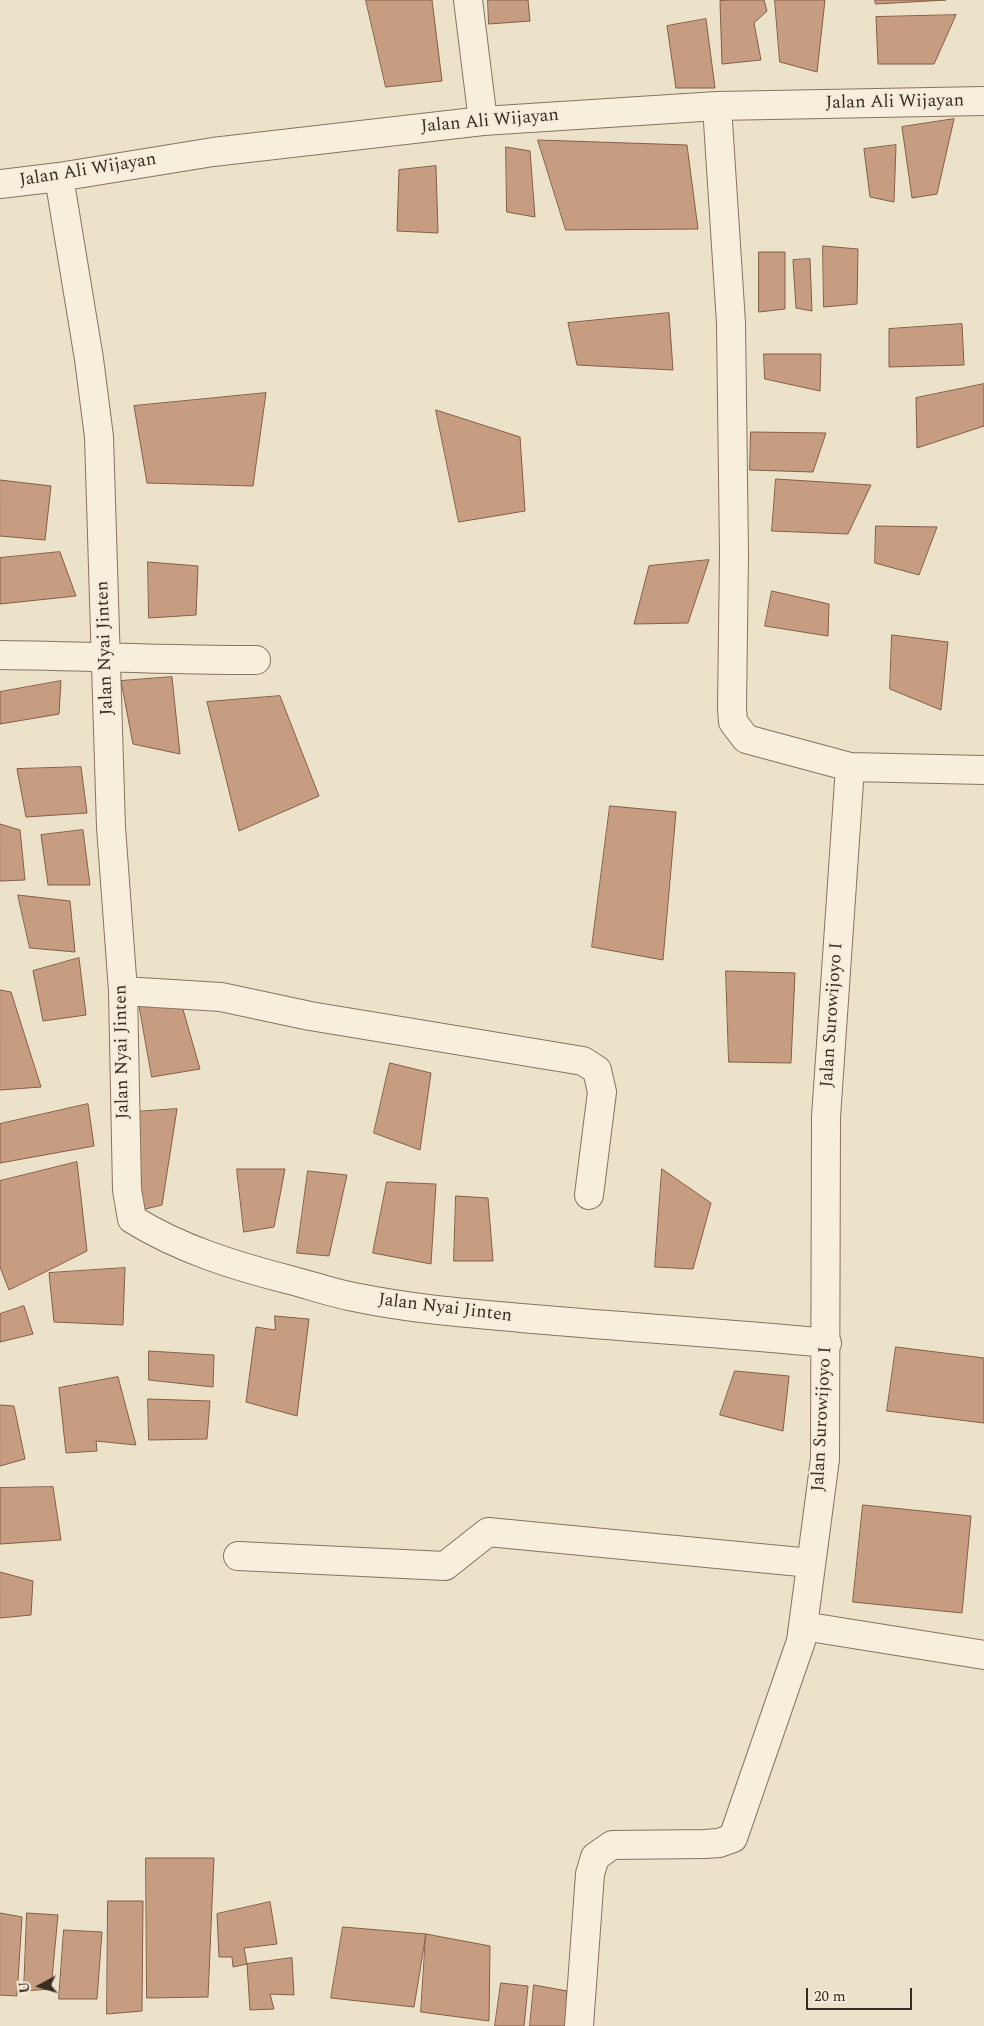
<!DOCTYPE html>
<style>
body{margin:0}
#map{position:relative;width:984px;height:2026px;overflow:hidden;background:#ece1c9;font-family:Spectral,serif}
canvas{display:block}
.north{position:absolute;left:15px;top:1961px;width:50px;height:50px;-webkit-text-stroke:4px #f4ebd9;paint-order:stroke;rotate:264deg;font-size:14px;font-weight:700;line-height:20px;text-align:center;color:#392c21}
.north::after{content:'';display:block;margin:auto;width:18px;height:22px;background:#392c21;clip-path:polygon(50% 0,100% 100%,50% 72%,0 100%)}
.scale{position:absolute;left:806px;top:1988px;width:106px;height:22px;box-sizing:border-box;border:2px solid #392c21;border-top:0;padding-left:6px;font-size:15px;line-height:18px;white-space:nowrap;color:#392c21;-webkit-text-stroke:4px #f4ebd9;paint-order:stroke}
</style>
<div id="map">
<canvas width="984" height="2026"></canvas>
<div class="north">U</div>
<div class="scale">20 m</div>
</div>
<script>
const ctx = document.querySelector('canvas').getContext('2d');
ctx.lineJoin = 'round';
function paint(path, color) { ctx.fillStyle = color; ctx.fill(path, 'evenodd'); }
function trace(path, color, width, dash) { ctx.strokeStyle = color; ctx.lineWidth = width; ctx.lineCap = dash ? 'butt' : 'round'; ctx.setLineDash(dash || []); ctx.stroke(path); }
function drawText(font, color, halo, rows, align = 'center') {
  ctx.font = font + ' Spectral,serif'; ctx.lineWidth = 4; ctx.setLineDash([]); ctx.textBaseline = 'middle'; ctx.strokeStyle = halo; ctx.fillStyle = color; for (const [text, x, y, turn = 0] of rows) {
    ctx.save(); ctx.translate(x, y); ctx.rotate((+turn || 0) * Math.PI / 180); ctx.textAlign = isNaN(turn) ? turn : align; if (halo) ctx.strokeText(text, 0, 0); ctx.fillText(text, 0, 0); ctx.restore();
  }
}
const building = new Path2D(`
 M366,0h66l10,81 -56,6z
 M488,0h40l2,21 -41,3z
 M730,0h34l3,11 -13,12 7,37 -39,4 -2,-63z
 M775,0h50l-8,72 -37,-10z
 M875,0h71l-70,4z
 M956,15l-22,49h-56l-2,-47z
 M706,19l9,69h-39l-9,-62z
 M954,119l-17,75 -25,4 -10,-71z
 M538,140l149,5 11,84 -132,1z
 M896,145l-2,57 -24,-5 -6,-48z
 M506,147l24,4 5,66 -28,-5z
 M436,166l2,67 -41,-2 2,-61z
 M823,246l35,3 -1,55 -33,3z
 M759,252h26v57l-26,3z
 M810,259l2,52 -16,-3 -3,-48z
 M669,313l4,57 -96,-5 -9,-42z
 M962,324l2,41 -75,2v-38z
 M764,354h57l-1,37 -55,-12z
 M984,384v42l-67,22 -1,-50z
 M266,393l-13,93 -106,-3 -13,-77z
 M436,410l84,27 5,74 -66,11z
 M751,432l75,1 -13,39 -63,-2z
 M776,479l95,6 -23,49 -76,-3z
 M0,480l51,6 -6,54 -45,-4z
 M876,526l61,1 -18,48 -44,-12z
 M60,552l16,44 -76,8v-46z
 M709,560l-21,63 -54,1 15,-58z
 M148,562l50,4 -2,49 -47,3z
 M772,591l57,13 -1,32 -63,-10z
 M892,635l56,7 -7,68 -51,-21z
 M172,677l8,77 -47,-10 -12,-63z
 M61,681l-2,33 -59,10v-32z
 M280,696l39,100 -80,35 -32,-129z
 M81,767l6,46 -61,4 -9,-48z
 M610,806l66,6 -13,148 -71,-13z
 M0,824l20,6 5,50 -25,1z
 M83,830l7,55h-42l-7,-50z
 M18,895l52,6 5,51 -45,-4z
 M79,958l7,57 -43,6 -10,-50z
 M726,971l69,2 -4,90 -62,-1z
 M0,990l11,2 30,95 -41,3z
 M139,1004l43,2 18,63 -48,8z
 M390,1063l41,10 -11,77 -46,-17z
 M88,1104l6,42 -94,17v-39z
 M177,1109l-15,96 -25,6 -3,-99z
 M77,1162l10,89 -78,39 -9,-23v-86z
 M237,1169h48l-11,58 -30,5z
 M662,1169l49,34 -18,66 -38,-2z
 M308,1171l39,4 -18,81 -32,-3z
 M387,1182l49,2 -5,80 -58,-11z
 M456,1196l32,2 5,63h-39z
 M125,1268l-2,57 -69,-3 -5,-49z
 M24,1306l9,28 -33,8v-28z
 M275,1316l34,3 -12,97 -51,-14 10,-75 19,3z
 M896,1347l88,11v65l-97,-12z
 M149,1351l65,4 -1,32 -64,-7z
 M735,1371l54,5 -6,55 -63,-16z
 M118,1377l18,68 -40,-4 1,10 -31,2 -7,-65z
 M148,1399l62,2 -3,38 -58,1z
 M0,1405l14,1 11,53 -25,7z
 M53,1487l8,53 -61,4v-56z
 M863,1505l108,11 -9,97 -109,-11z
 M0,1572l33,9 -2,34 -31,3z
 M146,1858h68l-6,139 -61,1z
 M108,1901h35l-1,110 -35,3z
 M270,1902l7,42 -33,4 3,16 -14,3 -1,-10h-13l-2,-43z
 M0,1913l22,4 -5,79 -17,-1z
 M27,1913l31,2 -7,74 -27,2z
 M343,1927l83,7 -12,73 -83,-9z
 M64,1930l38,2 -5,67h-38z
 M426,1934l64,12 -1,75 -68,-9z
 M292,1958l2,37 -24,-1 4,15 -24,1 -3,-46z
 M501,1983l27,3 -4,40h-29z
 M534,1985l33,6 -1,35h-36z`);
paint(building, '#c79d82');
trace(building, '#855d46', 1);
const minor = new Path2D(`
 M468,0l15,121
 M717,106l14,217 3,231 -2,154 1,14 13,17 104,28 134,3
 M59,177l30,182 10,78 12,390 12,164 4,199 5,29c48,30 103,47 158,61 23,6 46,14 69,18 54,11 108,15 162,20 102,9 204,15 306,25
 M0,184l59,-7 154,-25 270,-31 234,-15 267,-5
 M0,655c86,1 171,5 256,5
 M123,991l98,6 89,19 273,45 14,9 5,22 -13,103
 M238,1556l207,10 43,-34 323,31
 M803,1626l181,29
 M579,2026l11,-152 5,-17 17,-12 93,-1 14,-1 14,-5 68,-197 24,-182 1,-342 24,-350`);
trace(minor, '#87735f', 30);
trace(minor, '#f7eedc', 28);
drawText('18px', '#392c21', '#f4ebd9', [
 ["Jalan Ali Wijayan",895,103,-1],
 ["Jalan Ali Wijayan",490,122,-5],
 ["Jalan Ali Wijayan",88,171,-9],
 ["Jalan Nyai Jinten",106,648,-92],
 ["Jalan Surowijoyo I",833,1015,-86],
 ["Jalan Nyai Jinten",123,1052,-91],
 ["Jalan Nyai Jinten",445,1309,7],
 ["Jalan Surowijoyo I",823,1419,-87]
]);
</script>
